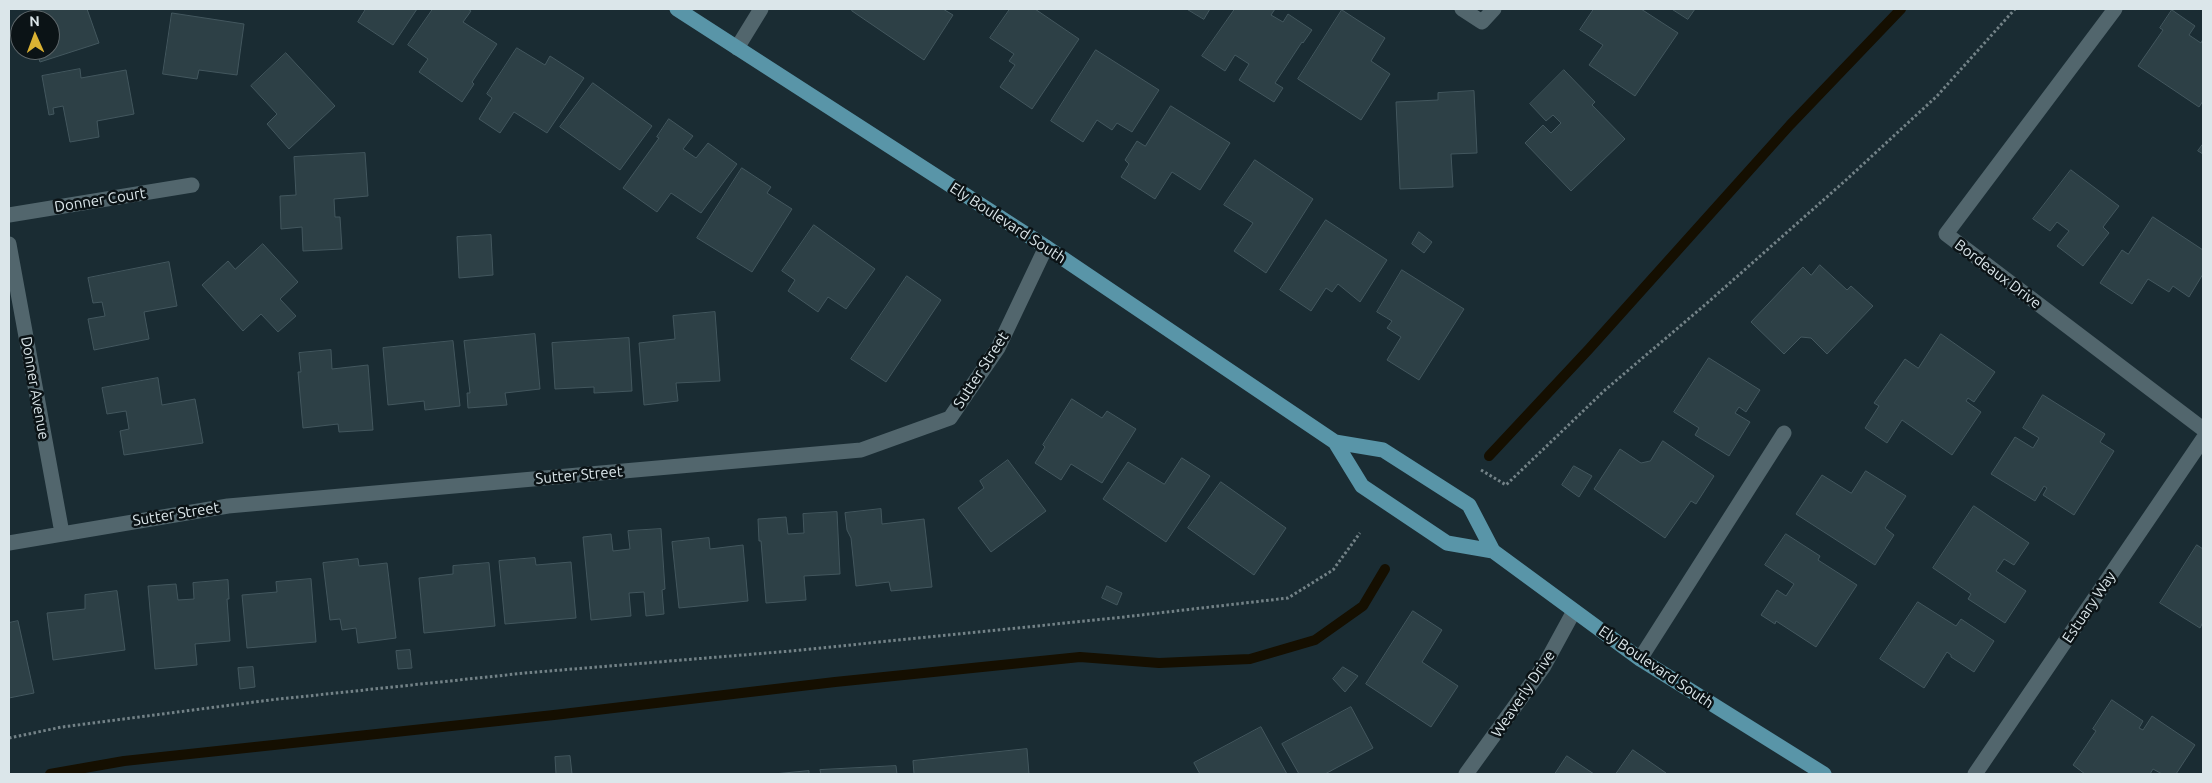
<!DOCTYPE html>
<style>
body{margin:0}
#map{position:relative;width:2212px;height:783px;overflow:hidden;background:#1a2c33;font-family:Ubuntu,sans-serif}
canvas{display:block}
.frame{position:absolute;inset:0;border:10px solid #dbe6ea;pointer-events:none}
.north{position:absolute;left:10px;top:10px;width:50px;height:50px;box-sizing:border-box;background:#0b1316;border:1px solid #5e676b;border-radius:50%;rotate:358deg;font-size:14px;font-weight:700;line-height:20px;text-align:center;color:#dbe6ea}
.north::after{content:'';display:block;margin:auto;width:18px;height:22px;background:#dbb233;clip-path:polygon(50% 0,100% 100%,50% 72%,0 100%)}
</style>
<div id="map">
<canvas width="2212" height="783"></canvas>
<div class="frame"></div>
<div class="north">N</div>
</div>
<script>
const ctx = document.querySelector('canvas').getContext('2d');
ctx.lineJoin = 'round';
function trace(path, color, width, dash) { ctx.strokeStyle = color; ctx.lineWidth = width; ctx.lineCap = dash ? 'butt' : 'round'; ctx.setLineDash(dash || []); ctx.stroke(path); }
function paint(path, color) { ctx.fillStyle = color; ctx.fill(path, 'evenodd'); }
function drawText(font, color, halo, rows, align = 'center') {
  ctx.font = font + ' Ubuntu,sans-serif'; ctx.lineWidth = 5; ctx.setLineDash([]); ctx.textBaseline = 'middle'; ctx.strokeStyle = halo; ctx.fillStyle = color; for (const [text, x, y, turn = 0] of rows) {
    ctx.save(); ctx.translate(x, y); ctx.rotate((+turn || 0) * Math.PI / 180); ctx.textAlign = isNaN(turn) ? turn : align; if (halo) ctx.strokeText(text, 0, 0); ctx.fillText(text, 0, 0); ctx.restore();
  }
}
trace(new Path2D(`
 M1489,456l100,-107 201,-224 111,-116
 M50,774l74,-13 430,-46 281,-33 245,-25 79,6 91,-4 65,-19 48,-34 22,-37`), '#150f01', 10);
const building = new Path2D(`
 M32,9h55l12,34 -59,19 -4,-12h14v-30h-14z
 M366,9h51l-24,36 -35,-23z
 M433,9h35l3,2 -8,11 34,22 -25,38 2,2 -12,18 -43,-30 9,-13 -20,-14z
 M853,9h90l10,6 -29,45 -72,-49z
 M1010,9h25l44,30 -47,70 -32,-22 15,-22 -6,-4 5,-7 -24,-16z
 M1187,9h23l-6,10z
 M1235,9h40l-4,6 12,7 5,-8 24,16 -9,13 -1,-1 -27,41 8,5 -9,14 -35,-22 10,-16 -14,-9 -10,16 -23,-15z
 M1594,9h47l37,24 -43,63 -46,-31 14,-20 -23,-15z
 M1672,9h23l-7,10z
 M1342,10l43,28 -14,23 19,13 -29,46 -63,-41z
 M2172,10l23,16 -6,9 12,8 2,-4v62l-4,6 -61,-41 25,-36 -3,-2z
 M172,13l72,11 -7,51 -38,-5 -2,9 -34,-5z
 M517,48l28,17 5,-9 34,22 -37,55 -33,-21 -14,21 -21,-14 13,-21 -5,-4z
 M1096,50l63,40 -27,42 -15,-9 -5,7 -15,-10 -14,22 -32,-21z
 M286,53l49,53 -46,43 -22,-25 10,-10 -26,-28z
 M80,69l1,9 45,-8 8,44 -37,7 2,16 -29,5 -7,-36 -10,2 1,6 -5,1 -7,-39z
 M1564,70l31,32 -3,3 33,34 -54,52 -46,-48 18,-18 8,8 10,-10 -8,-8 -7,6 -16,-17z
 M593,83l59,43 -32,44 -60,-43z
 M1474,91l3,62 -26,1 2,33 -53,2 -4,-87 42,-2v-7z
 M1171,106l59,37 -30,47 -28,-18 -17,27 -34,-22 8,-13 -4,-4 12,-19 8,5z
 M669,119l24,17 -10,13 13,9 12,-15 29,21 -36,49 -30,-20 -14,19 -34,-24 36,-50 -2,-1z
 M2203,144v10l-5,-3z
 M365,153l3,43 -34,3 1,18h5l2,32 -39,2 -1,-24 -21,2 -1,-33 16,-1 -2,-38z
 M1255,160l58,39 -47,74 -32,-22 19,-28 -29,-18z
 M742,168l29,19 -4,6 25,16 -40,63 -55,-34z
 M2071,170l48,36 -16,21 6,6 -26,33 -26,-20 12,-15 -12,-9 -7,9 -17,-12z
 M2153,217l50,33v24l-14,23 -16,-11 -4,6 -21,-13 -16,25 -32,-21 22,-33 6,4z
 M1326,220l61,40 -27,42 -22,-18 -6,8 -6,-4 -15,23 -31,-21z
 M814,225l61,44 -29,40 -18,-12 -10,15 -30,-21 7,-11 -13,-9z
 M1419,232l13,10 -8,11 -12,-9z
 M491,235l2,40 -34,3 -2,-41z
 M263,244l35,38 -18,17 16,17 -18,16 -17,-18 -18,17 -41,-46 26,-24 7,8z
 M169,262l8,44 -33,6 5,27 -55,11 -6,-31 17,-3 -3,-14 -9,1 -5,-25z
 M1820,265l27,25 4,-4 22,20 -46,48 -16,-16 -10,-1 -17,17 -33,-32 52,-55 8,8z
 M1402,270l62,39 -45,71 -32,-20 14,-23 -14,-9 5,-7 -15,-9z
 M907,276l34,24 -55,82 -35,-23z
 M715,312l5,69 -44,2 2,18 -34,4 -5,-62 36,-4 -2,-23z
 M535,334l5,55 -35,4 2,12 -39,3 -1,-15h3l-6,-52z
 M1941,334l54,38 -21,30 -6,-4 -2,3 15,11 -29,43 -50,-35 -15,23 -22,-15 14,-22 -5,-3 31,-44 13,9z
 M629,338l3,53 -38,2v-6l-39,2 -3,-46z
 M453,341l7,65 -35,4 -1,-9 -36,4 -5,-57z
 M331,350l1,19 36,-4 5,65 -34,2 -1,-8 -35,4 -5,-56h3l-2,-19z
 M1709,358l51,32 -14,22 -7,-5 -4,6 15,9 -21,34 -34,-21 4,-7 -25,-16z
 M158,378l4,27 33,-6 8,44 -79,12 -4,-24 9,-2 -3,-18 -19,3 -5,-26z
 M2043,395l62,39 -5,8 14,9 -40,64 -31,-20 4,-7 -3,-2 -9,15 -44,-27 24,-37 18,11 6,-10 -16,-10z
 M1072,399l30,19 5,-7 29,18 -34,54 -31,-19 -10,16 -26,-17 10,-16 -2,-2z
 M1663,441l51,35 -18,28 -5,-3 -26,37 -71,-49 26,-40 21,14 9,-2z
 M1182,458l28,18 -44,66 -63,-43 25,-37 36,22z
 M1008,460l38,51 -55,41 -33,-44 26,-20 -4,-7z
 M1574,466l18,10 -13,21 -17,-12z
 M1866,471l40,25 -21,32 9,7 -19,30 -79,-51 26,-39 29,18z
 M1221,482l65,46 -32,47 -66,-47z
 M1974,506l55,37 -15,22 -10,-6 -8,12 30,20 -21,32 -37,-24 3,-5 -38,-26z
 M881,509l1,15 42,-5 8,68 -41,4 -2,-9 -33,4 -5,-48 -4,-8 -2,-17z
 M837,512l3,62 -36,2 2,24 -40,3 -5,-62h-2l-1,-22 28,-2 2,17 16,-1 -1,-19z
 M661,529l4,60 -3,1 2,24 -18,2 -2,-24 -15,1 2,23 -40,4 -8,-83 28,-3 2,17 17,-2 -2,-18z
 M1786,534l34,22 -2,4 39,25 -41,62 -40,-26 -1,3 -14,-9 16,-25 9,6 8,-12 -29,-19z
 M709,538l1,11 33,-4 5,56 -69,7 -7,-66z
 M2197,545l6,4v73l-3,6 -40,-25z
 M535,558l1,7 35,-3 5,56 -71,6 -6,-63z
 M358,559l1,7 28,-3 9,75 -38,5 -2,-15 -14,2 -2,-11 -10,1 -7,-57z
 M489,563l6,63 -71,7 -5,-55 34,-4v-8z
 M311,579l5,63 -69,6 -5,-53 35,-3 -1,-10z
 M228,580l1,19h-2l3,42 -35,3 2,21 -42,4 -7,-83 28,-2 2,16 16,-1 -1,-16z
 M1107,586l15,7 -5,12 -15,-7z
 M117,591l8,59 -72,10 -6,-47 38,-4v-14z
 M1918,602l38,24 5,-7 33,22 -20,31 -23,-15v-2l-4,-3 -23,36 -44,-29z
 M1413,611l29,19 -20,32 36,24 -27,41 -65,-43z
 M18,621l16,72 -25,5v-75z
 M410,650l2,18 -14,1 -2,-18z
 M253,667l2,20 -15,2 -2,-21z
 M1343,667l15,9 -13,16 -12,-13z
 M2112,700l31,21 -4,7 4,2 9,-14 43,29 -19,29h-14l-9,-5 -3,5h-65l-12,-9 23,-34 -3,-2z
 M1351,707l22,41 -48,26h-26l-17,-30z
 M1261,727l26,47h-87l-6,-11z
 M1027,749l2,25h-115l-1,-13z
 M1633,750l33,23 -1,1h-49z
 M570,756l2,18h-16l-1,-17z
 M1567,756l27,18h-39z
 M896,766l1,8h-76l-1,-4z
 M809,771v3h-35z`);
paint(building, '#2d4046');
trace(building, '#43575e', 1);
trace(new Path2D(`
 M1481,470l25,15 99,-95 101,-86 140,-124 91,-84 78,-87
 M9,738l53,-11 208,-27 255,-27 266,-22 324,-33 173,-20 45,-28 27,-37`), '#738287', 3, [2.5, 2.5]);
trace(new Path2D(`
 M1462,9l20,13 12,-13
 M2115,9l-169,225 257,195
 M737,48l24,-39
 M9,215l183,-30
 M9,244l53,289
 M9,543l219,-37 633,-56 89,-32 48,-70 48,-101
 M1640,659l144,-226
 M1466,774l78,-108 30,-55
 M1975,774l228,-335`), '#52666d', 15);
trace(new Path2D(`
 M677,9l369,238 289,195 27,44 85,57 46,8 147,108 184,115
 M1335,442l48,8 86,55 24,46`), '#5995a8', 15);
drawText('15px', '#dbe6ea', '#0b1316', [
 ["Donner Court",100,200,-9],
 ["Ely Boulevard South",1008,223,33],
 ["Bordeaux Drive",1998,274,37],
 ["Sutter Street",981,370,-57],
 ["Donner Avenue",35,388,80],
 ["Sutter Street",579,475,-5],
 ["Sutter Street",176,514,-9],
 ["Estuary Way",2089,607,-56],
 ["Ely Boulevard South",1656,667,34],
 ["Weaverly Drive",1523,694,-56]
]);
</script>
